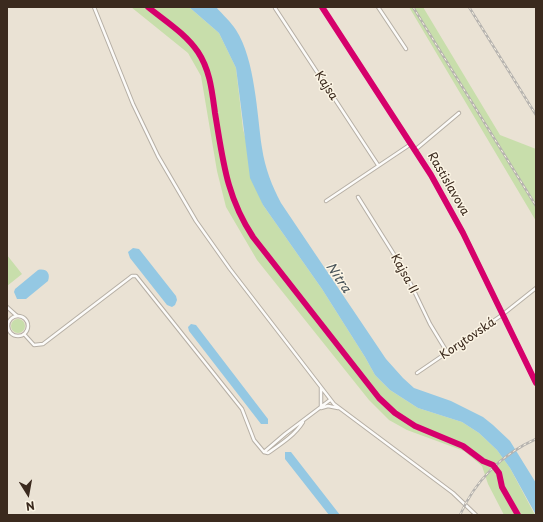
<!DOCTYPE html>
<meta charset="utf-8">
<style>
body{margin:0}
#map{position:relative;width:543px;height:522px;overflow:hidden;background:#eae2d4;font-family:"Playpen Sans",sans-serif}
canvas{display:block}
.frame{position:absolute;inset:0;border:8px solid #3b2a1e;pointer-events:none}
.north{position:absolute;left:8px;top:474px;width:40px;height:40px;-webkit-text-stroke:3px #fcf5e5;paint-order:stroke;rotate:169deg;font-size:11px;font-weight:700;line-height:16px;text-align:center;color:#3b2a1e}
.north::after{content:'';display:block;margin:auto;width:14px;height:18px;background:#3b2a1e;clip-path:polygon(50% 0,100% 100%,50% 72%,0 100%)}
</style>
<div id="map">
<canvas width="543" height="522"></canvas>
<div class="frame"></div>
<div class="north">N</div>
</div>
<script>
const ctx = document.querySelector('canvas').getContext('2d');
ctx.lineJoin = 'round';
function paint(path, color) { ctx.fillStyle = color; ctx.fill(path, 'evenodd'); }
function trace(path, color, width, dash) { ctx.strokeStyle = color; ctx.lineWidth = width; ctx.lineCap = dash ? 'butt' : 'round'; ctx.setLineDash(dash || []); ctx.stroke(path); }
function drawText(font, color, halo, rows, align = 'center') {
  ctx.font = font + ' "Playpen Sans",sans-serif'; ctx.lineWidth = 3; ctx.setLineDash([]); ctx.textBaseline = 'middle'; ctx.strokeStyle = halo; ctx.fillStyle = color; for (const [text, x, y, turn = 0] of rows) {
    ctx.save(); ctx.translate(x, y); ctx.rotate((+turn || 0) * Math.PI / 180); ctx.textAlign = isNaN(turn) ? turn : align; if (halo) ctx.strokeText(text, 0, 0); ctx.fillText(text, 0, 0); ctx.restore();
  }
}
paint(new Path2D(`
 M131,7h58l30,26 17,35 7,61 20,76 59,84 43,68 10,18 15,15 28,18 44,14 17,11 18,17 13,18 25,47h-31l-16,-31 -6,-18 -18,-15 -57,-21 -18,-10 -20,-20 -112,-140 -31,-53 -9,-36 -16,-95 -13,-23z
 M409,7h14l77,128 36,14v72z
 M7,255l15,19 -15,12z
 M11 326a7 7 0 1 1 14 0a7 7 0 1 1-14 0Z`), '#c8deab');
paint(new Path2D(`
 M189,7h27c7,8 15,15 20,23 19,29 21,84 26,118 3,20 10,38 19,55l105,156 17,19 11,10 37,13 32,16 10,8 17,16 26,42v32l-26,-47 -13,-18 -18,-17 -17,-11 -44,-14 -28,-18 -15,-15 -10,-18 -43,-68 -59,-84 -13,-27 -14,-110 -17,-35z
 M133,248l6,1 37,47 1,4 -2,5 -3,2 -5,-2 -37,-47 -2,-6z
 M38,270c8,-2 13,3 10,11l-22,18h-9l-3,-7 1,-3z
 M191,324l5,1 72,94v5h-7l-72,-93 -1,-4z
 M285,452h6l49,63h-11l-44,-56z`), '#94c8e3');
const minor = new Path2D(`
 M94,7l39,97 25,52 38,65 34,48 104,135 119,89 23,22
 M378,7l28,42
 M275,8l103,157
 M415,150l44,-37
 M358,197l47,75 25,52 17,28
 M326,201l85,-57
 M7,307l10,9
 M8 326a10 10 0 1 1 20 0a10 10 0 1 1-20 0Z
 M24,334l10,11 9,-1 89,-68h4l106,133 12,31 10,12
 M417,373l85,-58 34,-27
 M321,388v19
 M321,408l7,-2 10,2
 M264,452l21,-18 45,-34
 M264,452l4,1c13,-9 27,-18 35,-31`);
const tertiary = new Path2D(`
 M322,7l109,168 32,58 73,150`);
trace(minor, '#b6afa5', 4.5);
trace(tertiary, '#b6afa5', 5);
trace(minor, '#fcfbf9', 2.5);
trace(tertiary, '#fcfbf9', 3);
const rail = new Path2D(`
 M413,7l123,199
 M469,7l67,108
 M460,515c15,-34 42,-61 76,-76`);
trace(rail, '#b6b3af', 2.5);
trace(rail, '#fcf5e5', 1, [3]);
trace(new Path2D(`
 M148,7c17,14 37,26 50,45 12,18 14,39 17,61 8,47 11,83 38,124l126,161 16,15 20,13 48,20 20,15 10,4 6,8 3,14 16,28
 M322,7l109,168 32,58 73,150`), '#d6006c', 6);
drawText('12px', '#3b2a1e', '#fcf5e5', [
 ["Kajsa",326,86,57],
 ["Rastislavova",448,184,60],
 ["Kajsa II",404,274,61],
 ["Korytovská",468,339,-34]
]);
drawText('italic 13px', '#4b565b', '#fcf5e5', [
 ["Nitra",338,278,56]
]);
</script>
